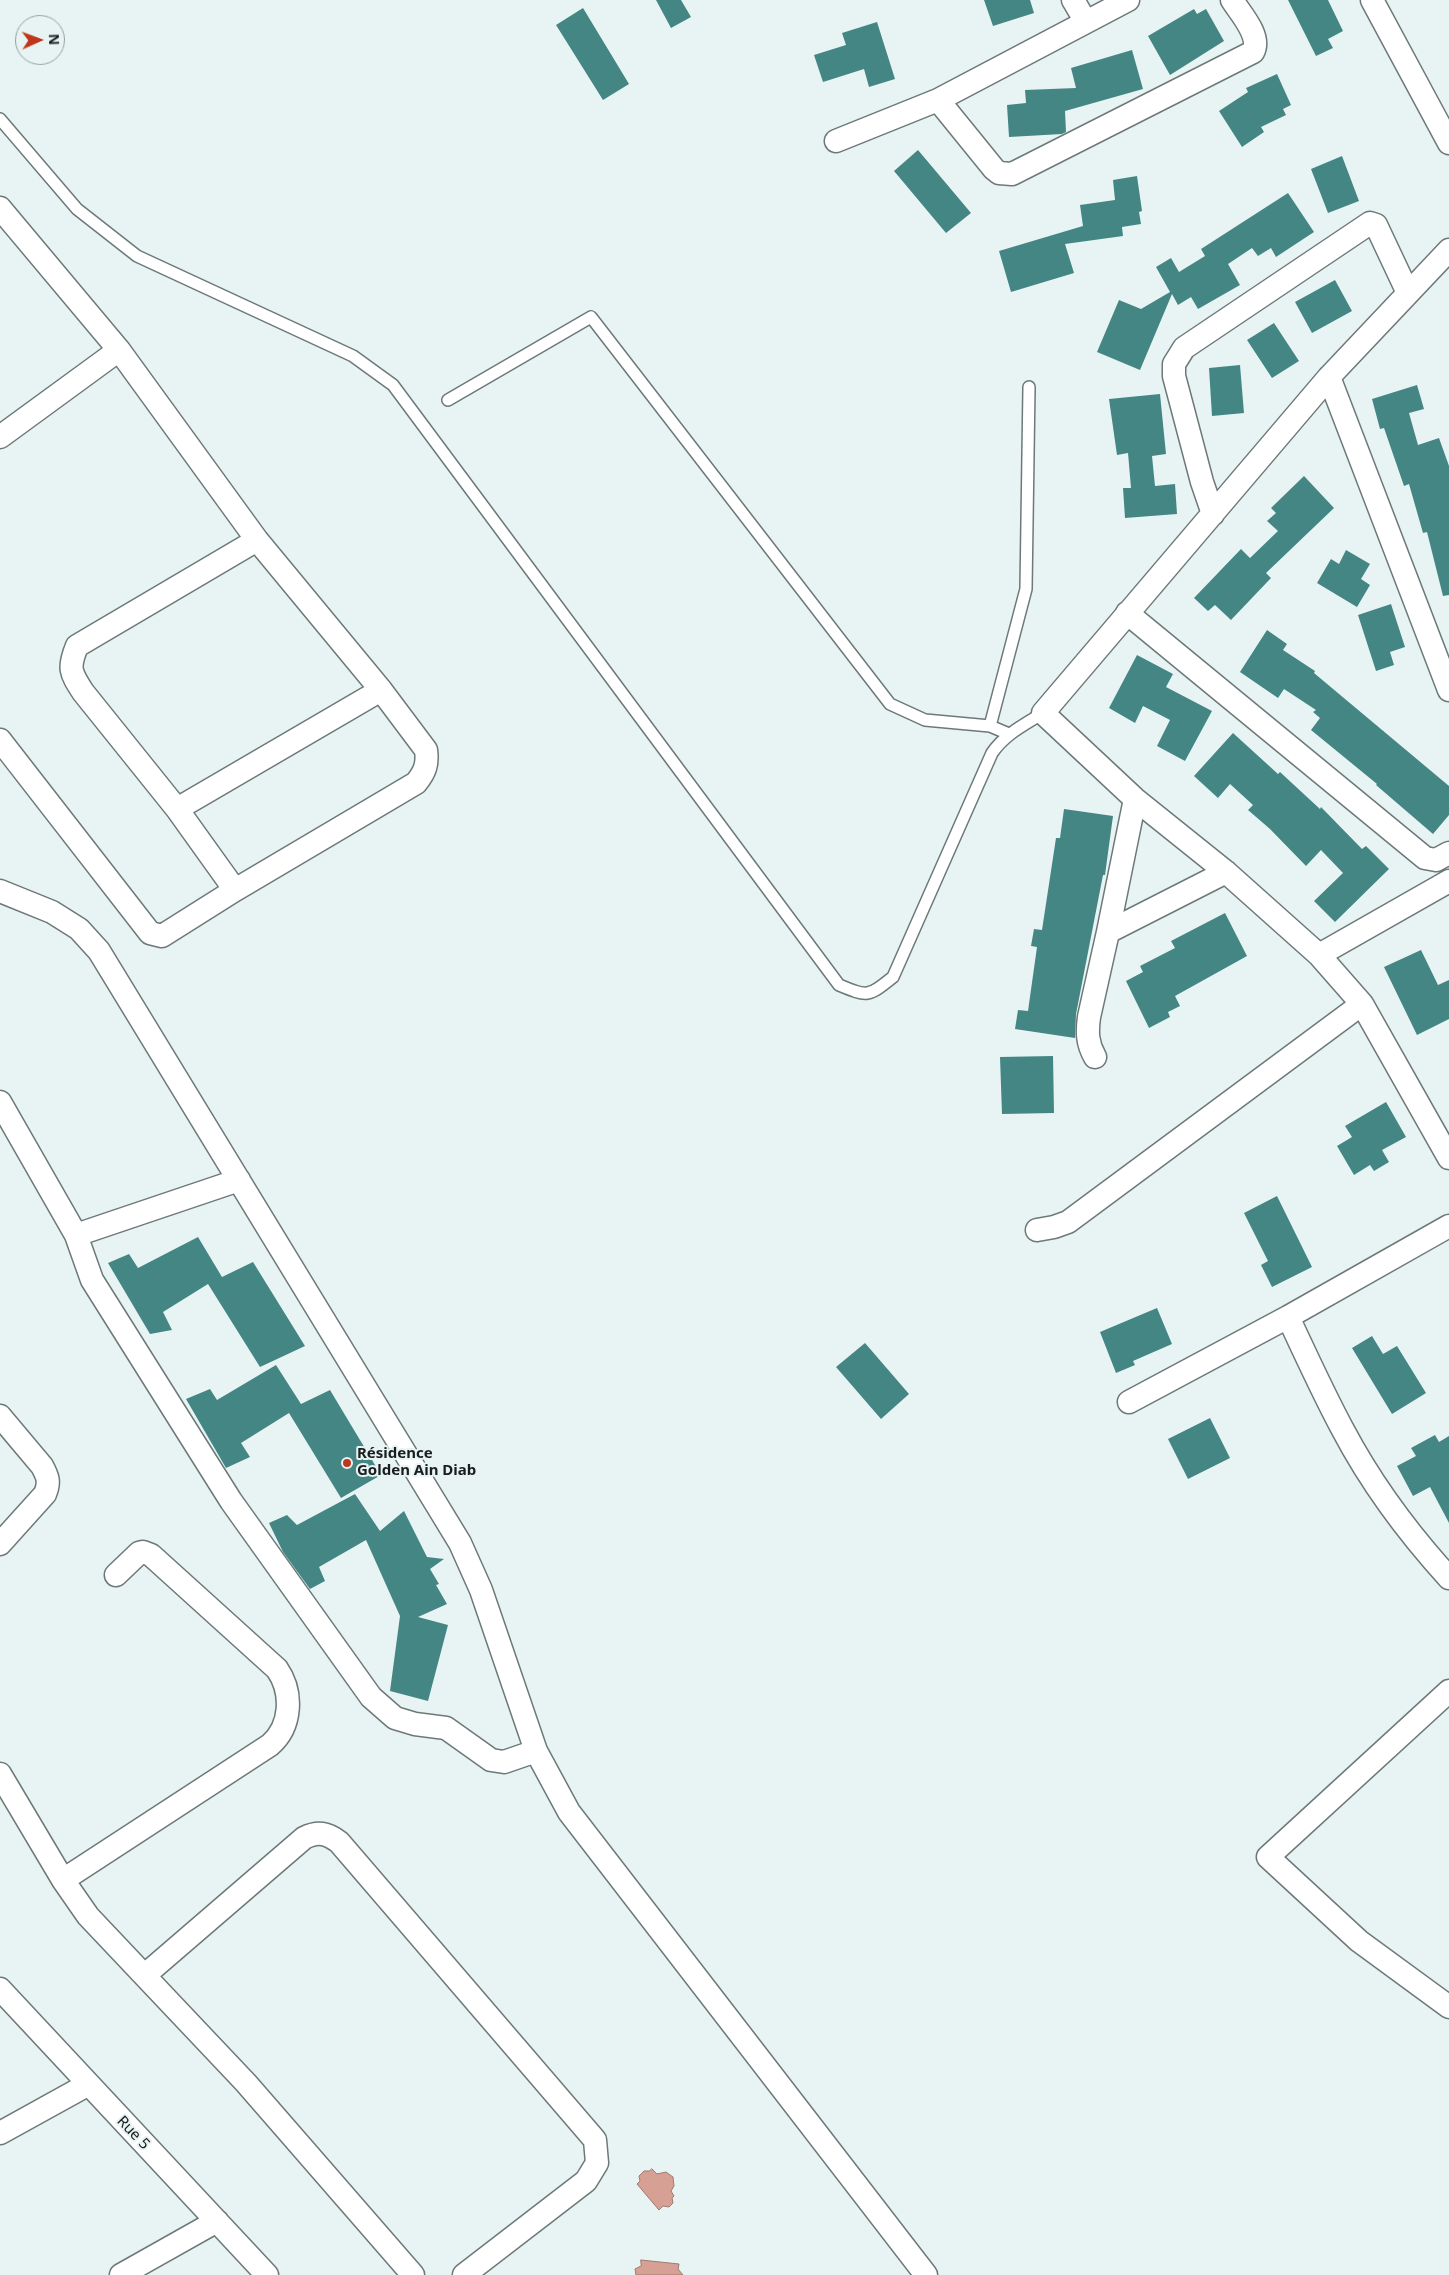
<!DOCTYPE html>
<meta charset="utf-8">
<style>
body{margin:0}
#map{position:relative;width:1449px;height:2275px;overflow:hidden;background:#e7f4f3;font-family:"Noto Sans",sans-serif}
canvas{display:block}
.north{position:absolute;left:15px;top:15px;width:50px;height:50px;box-sizing:border-box;background:#e7f4f3;border:1px solid #959e9d;border-radius:50%;rotate:88deg;font-size:14px;font-weight:700;line-height:20px;text-align:center;color:#191d1d}
.north::after{content:'';display:block;margin:auto;width:18px;height:22px;background:#c1361b;clip-path:polygon(50% 0,100% 100%,50% 72%,0 100%)}
</style>
<div id="map">
<canvas width="1449" height="2275"></canvas>
<div class="north">N</div>
</div>
<script>
const ctx = document.querySelector('canvas').getContext('2d');
ctx.lineJoin = 'round';
function paint(path, color) { ctx.fillStyle = color; ctx.fill(path, 'evenodd'); }
function trace(path, color, width, dash) { ctx.strokeStyle = color; ctx.lineWidth = width; ctx.lineCap = dash ? 'butt' : 'round'; ctx.setLineDash(dash || []); ctx.stroke(path); }
function drawText(font, color, halo, rows, align = 'center') {
  ctx.font = font + ' "Noto Sans",sans-serif'; ctx.lineWidth = 4; ctx.setLineDash([]); ctx.textBaseline = 'middle'; ctx.strokeStyle = halo; ctx.fillStyle = color; for (const [text, x, y, turn = 0] of rows) {
    ctx.save(); ctx.translate(x, y); ctx.rotate((+turn || 0) * Math.PI / 180); ctx.textAlign = isNaN(turn) ? turn : align; if (halo) ctx.strokeText(text, 0, 0); ctx.fillText(text, 0, 0); ctx.restore();
  }
}
const water = new Path2D(`
 M652,2169l5,5 9,-2 7,5 1,9 -3,5 3,5 -2,2 1,5 -4,4 -6,-1 -4,4 -22,-26 3,-3 -1,-5 5,-5h5z
 M641,2260l38,4 -1,5 5,6h-47l-1,-6 6,-3z`);
paint(water, '#d7a094');
trace(water, '#9e7970', 1);
paint(new Path2D(`
 M656,0h25l10,17 -20,11z
 M984,0h46l4,13 -41,13z
 M1288,0h40l15,31 -15,8 5,9 -17,8z
 M583,8l46,76 -26,16 -47,-75z
 M1194,9l3,5 9,-5 18,32 -54,34 -22,-39z
 M877,22l18,57 -26,8 -5,-18 -41,13 -9,-27 32,-10 -4,-12z
 M1132,50l11,39 -78,22 1,21 -4,2 -53,3 -2,-32 19,-2 -1,-13 51,-2 -5,-20z
 M1277,74l14,31 -8,4 3,6 -25,12 3,5 -22,15 -23,-36 29,-19 -2,-4z
 M918,150l53,63 -25,20 -52,-62z
 M1342,156l17,45 -31,12 -17,-44z
 M1137,176l5,35 -3,1 2,12 -19,3 1,9 -58,8 9,29 -63,19 -12,-41 84,-25 -3,-21 35,-5 -2,-20z
 M1288,193l26,39 -38,25 -5,-9 -13,8 -6,-8 -24,16 12,21 -42,24 -7,-12 -13,8 -6,-11 -32,76 -43,-18 22,-52 22,9 29,-17 -14,-25 15,-9 8,14 26,-16 -4,-7z
 M1335,280l17,31 -40,22 -17,-31z
 M1274,323l25,38 -27,17 -25,-38z
 M1240,365l4,48 -32,3 -3,-48z
 M1417,385l7,24 -15,4 9,32 21,-7 10,28v129l-6,1 -16,-64 -4,1 -14,-49 -5,2 -20,-58 -4,1 -8,-30z
 M1160,394l6,60 -14,2 3,30 20,-2 2,30 -52,4 -2,-30h8l-3,-35 -11,2 -8,-56z
 M1304,476l30,32 -68,65 5,5 -40,42 -16,-15 -7,6 -14,-13 47,-49 9,9 28,-27 -11,-10 9,-8 -5,-5z
 M1346,550l24,14 -9,15 9,6 -13,22 -40,-24 14,-24 8,5z
 M1391,604l14,43 -15,5 4,13 -18,6 -18,-56z
 M1267,630l20,14 -4,6 32,21 -1,2 135,113v29l-16,19 -57,-49 1,-1 -66,-54 9,-12 -7,-6 3,-2 -32,-21 -6,9 -38,-26z
 M1137,655l36,19 -7,13 46,24 -27,50 -28,-15 13,-26 -27,-14 -8,17 -26,-15z
 M1233,733l45,41 2,-2 40,37 1,-2 41,42 4,-3 23,23 -54,53 -21,-21 29,-28 -22,-23 -15,16 -36,-37 -22,-19 5,-5 -23,-21 -12,14 -24,-22z
 M1064,809l49,7 -8,59h-2l-27,139 -1,24 -60,-9 3,-19 10,1 9,-64 -6,-1 3,-17 8,1 14,-92h4z
 M1225,913l22,43 -72,40 5,10 -12,6 2,5 -21,11 -23,-47 17,-9 -3,-6 35,-18 -4,-7z
 M1421,950l17,35 11,-5v39l-32,16 -33,-68z
 M1053,1056l1,57 -52,1 -2,-57z
 M1386,1102l20,35 -24,13 7,12 -15,9 -4,-6 -16,10 -17,-29 15,-9 -7,-11z
 M1277,1196l35,71 -40,20 -11,-22 7,-4 -24,-48z
 M198,1237l24,40 31,-15 52,84 -45,21 -52,-83 -45,28 9,18 -22,4 -42,-71 21,-9 9,14z
 M1157,1308l15,36 -39,17 2,4 -19,8 -16,-41z
 M1372,1336l11,18 14,-8 29,47 -34,21 -40,-66z
 M865,1343l44,51 -28,25 -45,-52z
 M276,1365l25,39 29,-14 51,85 -40,23 -52,-85 -48,30 9,14 -24,11 -40,-69 24,-10 7,11z
 M1210,1418l20,40 -42,21 -20,-40z
 M1435,1435l4,7 10,-6v87l-19,-36 -17,9 -16,-30 19,-10 -5,-8z
 M355,1494l25,37 24,-20 23,46 17,2 -14,10 9,15 -3,1 11,19 -29,13 30,8 -20,76 -38,-10 10,-75 -34,-76 -47,27 6,14 -15,8 -27,-37 -14,-29 18,-8 10,10z`), '#448684');
const lane = new Path2D(`
 M0,119l77,90 60,47 216,100 40,29 446,600c29,12 29,12 54,-8l99,-224c13,-19 32,-28 51,-40
 M448,400l143,-83 299,387 35,16 65,6
 M1009,734l-19,-8 36,-137 3,-202`);
const street = new Path2D(`
 M1073,0l13,22
 M1372,0l77,143
 M938,100l56,69 5,4 13,1 241,-122c9,-16 -13,-39 -21,-52
 M836,141l102,-41 190,-100
 M0,208l119,142 138,190 124,150 45,60c2,14 -1,22 -10,33l-181,107 -73,46 -12,-3 -150,-193
 M1449,250l-120,127 -286,336 92,86 91,73 93,83 43,49 87,154
 M1329,377l120,313
 M0,437l119,-87
 M1213,514l-11,-32 -28,-106v-12l10,-16 186,-125 6,2 32,68
 M1127,613l298,245 11,2 13,-7
 M177,809l204,-119
 M235,890l-58,-81 -94,-117c-13,-20 -15,-24 -6,-46l180,-106
 M0,891l52,21 27,17 20,22 361,592 21,47 55,161 33,61 357,463
 M1108,932l118,-60
 M1319,955l130,-74
 M1095,1057c-8,-14 -8,-25 -6,-40l19,-85 27,-133
 M0,1102l76,133 16,45 139,221 140,196 24,21 20,6 31,4 45,32 13,2 32,-11
 M1037,1230l17,-3 14,-5 294,-218
 M76,1235l163,-55
 M1288,1317c18,38 35,76 55,113 28,53 65,103 106,148
 M1129,1402l159,-85 161,-91
 M0,1416l42,50c6,11 8,16 3,28l-45,50
 M1449,1691l-181,166 91,84 90,66
 M0,1774l63,106 25,36 158,167 167,192
 M63,1880l207,-135c22,-19 23,-53 7,-76l-126,-114 -8,-3 -4,1 -23,22
 M145,1975l159,-137c14,-7 23,-5 35,4l256,298 2,23 -11,18 -122,94
 M0,1989l267,286
 M0,2133l87,-48
 M121,2275l96,-54`);
trace(lane, '#6d7978', 14);
trace(street, '#6d7978', 25);
trace(lane, '#fff', 11);
trace(street, '#fff', 22);
for (const [x, y, r, color] of [
 [347,1463,5,"#c1361b"]
]) { const dot = new Path2D(); dot.arc(x, y, r, 0, 2 * Math.PI); ctx.fillStyle = color; ctx.fill(dot); trace(dot, '#e7f4f3', 2); }
drawText('bold 15px', '#191d1d', '#e7f4f3', [
 ["Résidence",357,1454],
 ["Golden Ain Diab",357,1471]
], 'left');
drawText('15px', '#191d1d', '#e7f4f3', [
 ["Rue 5",133,2133,46]
]);
</script>
